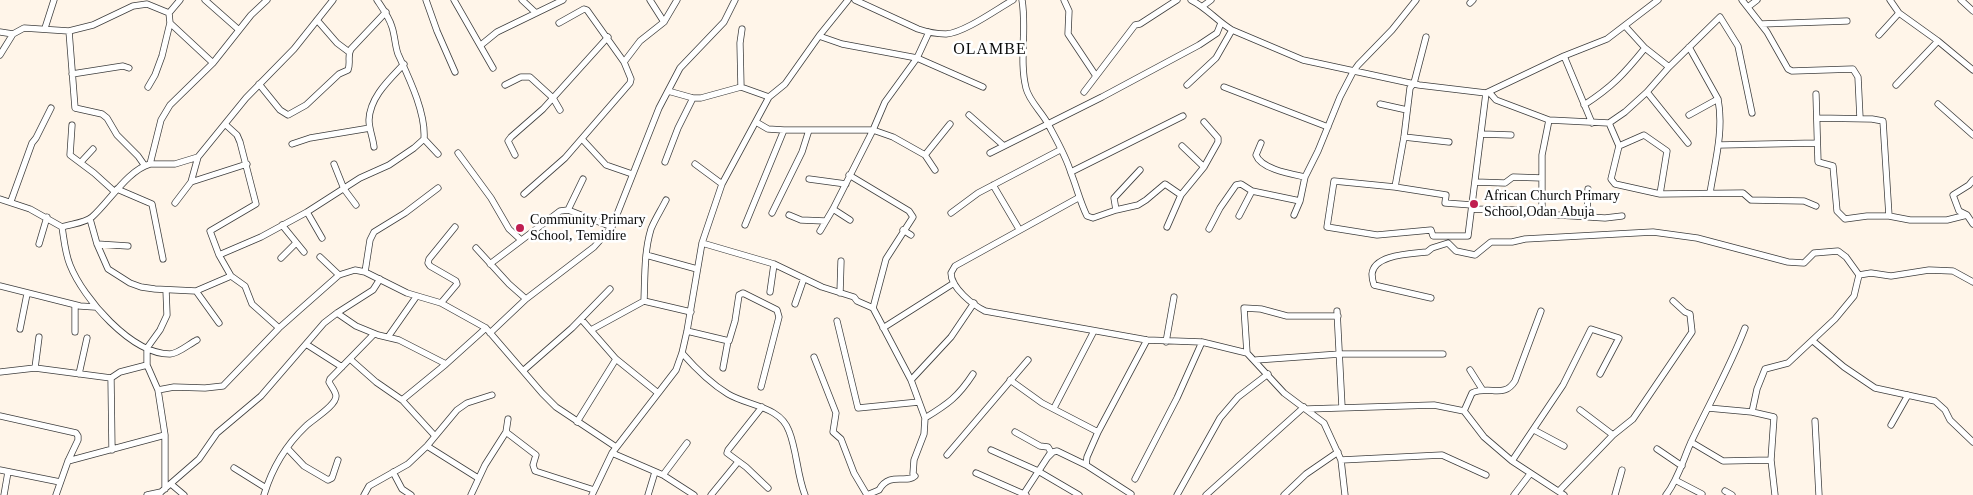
<!DOCTYPE html>
<style>
body{margin:0}
canvas{display:block;background:#fff5e9}
</style>
<canvas width="1973" height="495"></canvas>
<script>
const ctx = document.querySelector('canvas').getContext('2d');
ctx.lineJoin = 'round';
function trace(path, color, width, dash) { ctx.strokeStyle = color; ctx.lineWidth = width; ctx.lineCap = dash ? 'butt' : 'round'; ctx.setLineDash(dash || []); ctx.stroke(path); }
function drawText(font, color, halo, rows, align = 'center') {
  ctx.font = font + ' Georgia,serif'; ctx.lineWidth = 5; ctx.setLineDash([]); ctx.textBaseline = 'middle'; ctx.strokeStyle = halo; ctx.fillStyle = color; for (const [text, x, y, turn = 0] of rows) {
    ctx.save(); ctx.translate(x, y); ctx.rotate((+turn || 0) * Math.PI / 180); ctx.textAlign = isNaN(turn) ? turn : align; if (halo) ctx.strokeText(text, 0, 0); ctx.fillText(text, 0, 0); ctx.restore();
  }
}
const minor = new Path2D(`
 M205,0l34,30
 M377,0c6,9 12,17 15,27 3,9 3,19 6,27 11,24 28,59 26,85l14,15
 M426,0l11,31 18,41
 M454,0l39,68
 M522,0l14,13
 M650,0l14,22
 M855,0l63,29c9,3 18,5 28,5 18,-1 51,-25 67,-34
 M1022,0c5,29 -3,60 4,88 3,13 16,24 22,36 8,15 18,32 23,49 6,15 9,29 16,43l6,2 23,-8 22,-5 8,-5 19,-16 16,11
 M1064,0l5,11 -1,23 28,42
 M1191,0c16,8 26,21 41,30l71,30 116,25 67,8 78,-37 43,-17 51,-39
 M1742,0l25,32 21,37 4,2 61,-2 5,8 2,41
 M1890,0l9,13 39,28 35,29
 M1961,0l12,11
 M1470,3l3,-3
 M1203,6l8,-6
 M1748,7l9,-7
 M169,13l11,-13
 M317,20l20,23 12,9
 M170,23l43,40
 M1761,24l86,-3
 M1625,26l20,22 24,19
 M45,28l9,-28
 M69,31l6,77 27,6 5,4 10,17 21,21 7,10
 M0,32l13,2 11,-6 45,3 24,-6 40,-19 14,-2 22,9 1,10 -8,33 -7,19 -7,12
 M1879,35l20,-22
 M819,36l23,8 75,14 66,29
 M481,45l16,-13 66,-32
 M1689,47l29,52c6,31 -3,63 -8,94
 M0,55l13,-21
 M1564,56l28,67
 M624,62l16,-21 24,-19 13,-22
 M72,74l51,-8 6,2
 M259,84l21,26 8,5 18,-10 33,-31 9,-4c3,-7 -1,-14 3,-21l35,-37
 M505,85l16,-8h9l23,21 7,12
 M1187,85l29,-27 16,-28
 M1896,85l42,-44
 M741,87l-1,-44 2,-14
 M1224,87l104,40
 M668,91l25,7h8l40,-11 28,10
 M1084,92l51,-67 5,-1 37,-24
 M1489,92l7,8 53,20 60,3 16,-11 22,-20 22,-25 51,-50 18,29 14,67
 M1647,92l41,51
 M1816,94l2,68 15,4 4,45 8,8 22,-3h22l21,4h37l20,-5
 M1380,104l27,6
 M1938,104l35,31
 M1584,105c28,-18 40,-31 61,-57
 M969,115l35,31
 M1689,115l29,-16
 M1817,118l55,1 11,2 6,95
 M1549,120l-7,35v59l63,4 17,-2
 M756,122l12,7 16,1h89l20,7 32,18 10,15
 M1609,123l10,23 -8,33 4,5 45,10 83,-1 8,7 53,1 12,5
 M72,125l-2,30 24,18 21,19
 M226,125l11,10 3,7 16,62 -46,27 9,24 12,21 14,10 7,18 27,24
 M1482,134l29,1
 M1404,137l45,5
 M582,139l24,26 26,9
 M1261,143l-5,12c5,14 35,19 49,22
 M292,144l18,-6 60,-10
 M1719,145l98,-2
 M1182,146l22,21
 M1619,146l25,-11 23,16 -7,43
 M374,147c-1,-9 -5,-18 -5,-27 1,-23 20,-40 35,-56
 M458,153l33,45 18,31 12,11
 M990,153l112,-56 97,-52 18,-12 4,-10
 M515,155l-7,-14 3,-4 32,-28 65,-72
 M925,155l25,-31
 M81,162l12,-13
 M665,162l13,-34 15,-30
 M150,164h25l23,-7 48,-59 48,-49 39,-49
 M334,164l10,25 12,16
 M695,164l27,20
 M1071,172l112,-56
 M849,175l60,36 4,6 -27,42 -13,49 38,72 14,38 -1,16 -10,26 -1,14 2,2c-8,8 -26,-5 -36,14l-12,5
 M809,179l37,5
 M1973,180l-4,5 -16,10 6,16 8,4 6,9
 M191,182l56,-18
 M1475,182l30,1 8,-6 29,1
 M993,185l26,44
 M1395,187l9,-50 6,-49 4,-5 12,-46
 M117,189l35,15 11,55
 M524,194l41,-36 65,-75 1,-4 -7,-17 -37,-52 -3,-1 -25,14
 M1078,198l-123,68 -4,7c0,15 22,32 34,38l162,29 55,2 45,11 37,40 40,30 17,37 4,35
 M0,199l30,10 32,18c9,-3 23,-4 30,-10 17,-15 36,-47 58,-53l11,-44 9,-15 43,-42 38,-48 16,-15
 M11,201l21,-58 4,-5 15,-30
 M175,203l16,-21 7,-25
 M1472,205l-27,-2 1,-8 -51,-8 -61,-6 -7,46 50,8 54,-5 2,6h35l18,-143
 M833,209l17,11
 M1472,209l45,1
 M568,210l44,17
 M1116,210l-2,-12 26,-28
 M307,212l15,26
 M772,213l30,-61 7,-22
 M951,213l27,-20 82,-43
 M789,215l12,5 24,1
 M1294,215l6,-14 5,-24 13,-26 22,-54 13,-25 5,-7 34,-35 24,-30
 M1239,216l13,-25
 M1587,217l1,-28
 M90,219l7,25 11,25 22,14 11,4 14,2 41,2 35,-15
 M282,225l22,27
 M745,225l39,-95
 M62,227c2,12 3,26 8,38 13,33 61,89 100,89 8,0 19,-10 27,-14
 M1167,227l14,-32 23,-28 14,-25v-4l-14,-16
 M1209,229l11,-21 16,-23 5,-1 11,7 48,10
 M903,230l8,5
 M820,231l13,-22 40,-79 12,-28 32,-44 12,-26
 M702,243l72,21 48,23 32,10 3,4 16,7
 M39,244l8,-27
 M97,244l31,2
 M476,248l33,36 17,15
 M219,255l42,-18 46,-25 53,-34 29,-13 25,-17 10,-9
 M646,255l51,14
 M320,257l19,18
 M281,258l15,-15
 M490,264l70,-53 8,-1 15,-31
 M365,272l5,-32 4,-8 31,-19 33,-25
 M1859,275l12,-2 20,3 38,-6 24,1 20,11
 M0,286l80,20 15,1
 M196,291l23,32
 M770,292l4,-28
 M840,293l1,-32
 M1431,298l-57,-13c-1,-3 -2,-8 -2,-11 2,-20 40,-20 55,-22l5,-4 16,-5 8,8 19,4 16,-13h21l13,-3 128,-7 44,6 91,24 16,1 10,-10 24,-2 8,6 13,18
 M644,301c1,-24 0,-49 7,-72 4,-10 10,-19 15,-29
 M441,303l16,-19 -1,-3 -26,-15 -2,-3 1,-4 26,-32
 M795,304l9,-26
 M1337,311l5,96
 M337,313l19,13 22,9 21,5 47,24
 M581,319l35,40 42,34
 M837,321l21,87 61,-6
 M883,328l71,-45
 M20,329l7,-35
 M591,330l53,-29 47,11
 M687,331l42,10 6,-20 4,-26 4,-2 34,17 2,7 -18,70
 M75,332v-27
 M490,333l36,-34 68,-52 18,-20 47,-119 21,-40 44,-46 11,-22
 M388,337l28,-40
 M1813,341l31,26 31,21 60,13 10,9 5,10 23,22
 M1166,342l8,-45
 M306,344l36,23
 M682,353c14,16 28,30 46,41 20,12 52,12 61,37 8,20 8,44 16,64
 M1247,353l-3,-45 17,1 26,7h51
 M814,357l22,56 -3,19 8,7 13,34 13,22
 M350,359l26,23 26,18 33,36
 M1256,360l84,-6h103
 M35,368l4,-31
 M723,368l5,-27
 M524,370l48,-42 38,-39
 M1470,370l12,19
 M0,372l35,-4 76,10 9,-6 27,-7
 M79,374l8,-36
 M111,378l1,72
 M911,380l40,-43 23,-34
 M1010,380l32,23 56,29
 M158,390l16,-3 31,1 18,-2 56,-58 60,-53 16,-5 10,2 42,21 34,10 45,25 56,65 14,14 60,40
 M402,400l44,-36 40,-36
 M762,407l-34,43 -1,3 19,14 22,21
 M1054,408l40,-77
 M1708,408l44,4 22,5 -3,43 4,35
 M1307,409l127,-4 30,6 20,26 28,24 52,34
 M1580,410l33,25
 M1464,411l8,-18c18,-8 32,6 43,-12l26,-70
 M1752,412l5,-23 8,-20 23,-6 47,-44 19,-23 5,-21
 M0,416l76,17 2,3v4l-10,21 -12,34
 M925,418c23,-14 33,-21 48,-44
 M1815,421l4,74
 M577,422l39,-63
 M1891,425l17,-30
 M1534,430l30,16
 M506,432l30,23 -3,10 2,6 59,19
 M1015,432l25,14 8,1 3,5 -28,43
 M1691,442l32,19 48,-1
 M427,446l51,32
 M287,448l17,18 24,14 4,-2 6,-18
 M1657,449l25,17
 M991,450l47,21 41,24
 M612,453l51,22 31,20
 M947,455l81,-95
 M1047,458l6,-6 4,-1 29,14 45,29
 M1341,460l101,-5 44,20
 M68,461l97,-26
 M1512,461l51,-76 28,-56 28,9 -19,36
 M1086,465l1,-8 11,-25 49,-92
 M234,468l32,20
 M0,470l60,12
 M393,472l9,17 9,6
 M976,473l50,22
 M663,475l24,-32
 M1135,479l42,-81 25,-56
 M1677,481l25,13
 M171,484l13,11
 M165,489v-54l-7,-45 -11,-25v-17l13,-18 7,-15 -1,-25
 M1559,491l54,-56 20,-16 59,-87 -2,-18 -5,-2 -12,-11
 M1725,491l7,4
 M4,495l4,-23
 M147,495l14,-3
 M159,495l2,-3 38,-33 18,-26 44,-37 63,-73 13,-10 36,-23 7,-11
 M264,495c8,-27 22,-50 42,-69 7,-7 30,-20 30,-30 0,-4 -5,-10 -7,-14l1,-3 44,-45
 M364,495l5,-9 39,-22 19,-18 30,-36 10,-7 25,-8
 M471,495l14,-30 21,-33 2,-13
 M592,495l20,-42 64,-83 6,-17 5,-22 15,-88 20,-59 47,-87 16,-13 34,-48 29,-36
 M648,495l7,-23
 M711,495l27,-33
 M1177,495l43,-77 18,-21 30,-23
 M1206,495l98,-88
 M1284,495l22,-21 32,-22
 M1514,495l16,-21
 M1615,495l7,-25
 M1666,495c13,-17 17,-36 26,-55 18,-38 38,-73 53,-112`);
trace(minor, '#3e3e3e', 7);
trace(minor, '#fff', 5.5);
for (const [x, y, r, color] of [
 [1474,204,5,"#c01e50"],
 [520,228,5,"#c01e50"]
]) { const dot = new Path2D(); dot.arc(x, y, r, 0, 2 * Math.PI); ctx.fillStyle = color; ctx.fill(dot); trace(dot, '#fff', 2); }
drawText('14px', '#0b0b0b', '#fff', [
 ["African Church Primary",1484,196],
 ["School,Odan Abuja",1484,212],
 ["Community Primary",530,220],
 ["School, Temidire",530,236]
], 'left');
ctx.letterSpacing = '1px';
drawText('16px', '#0b0b0b', '#fff', [
 ["OLAMBE",990,50]
]);
ctx.letterSpacing = '0px';
</script>
